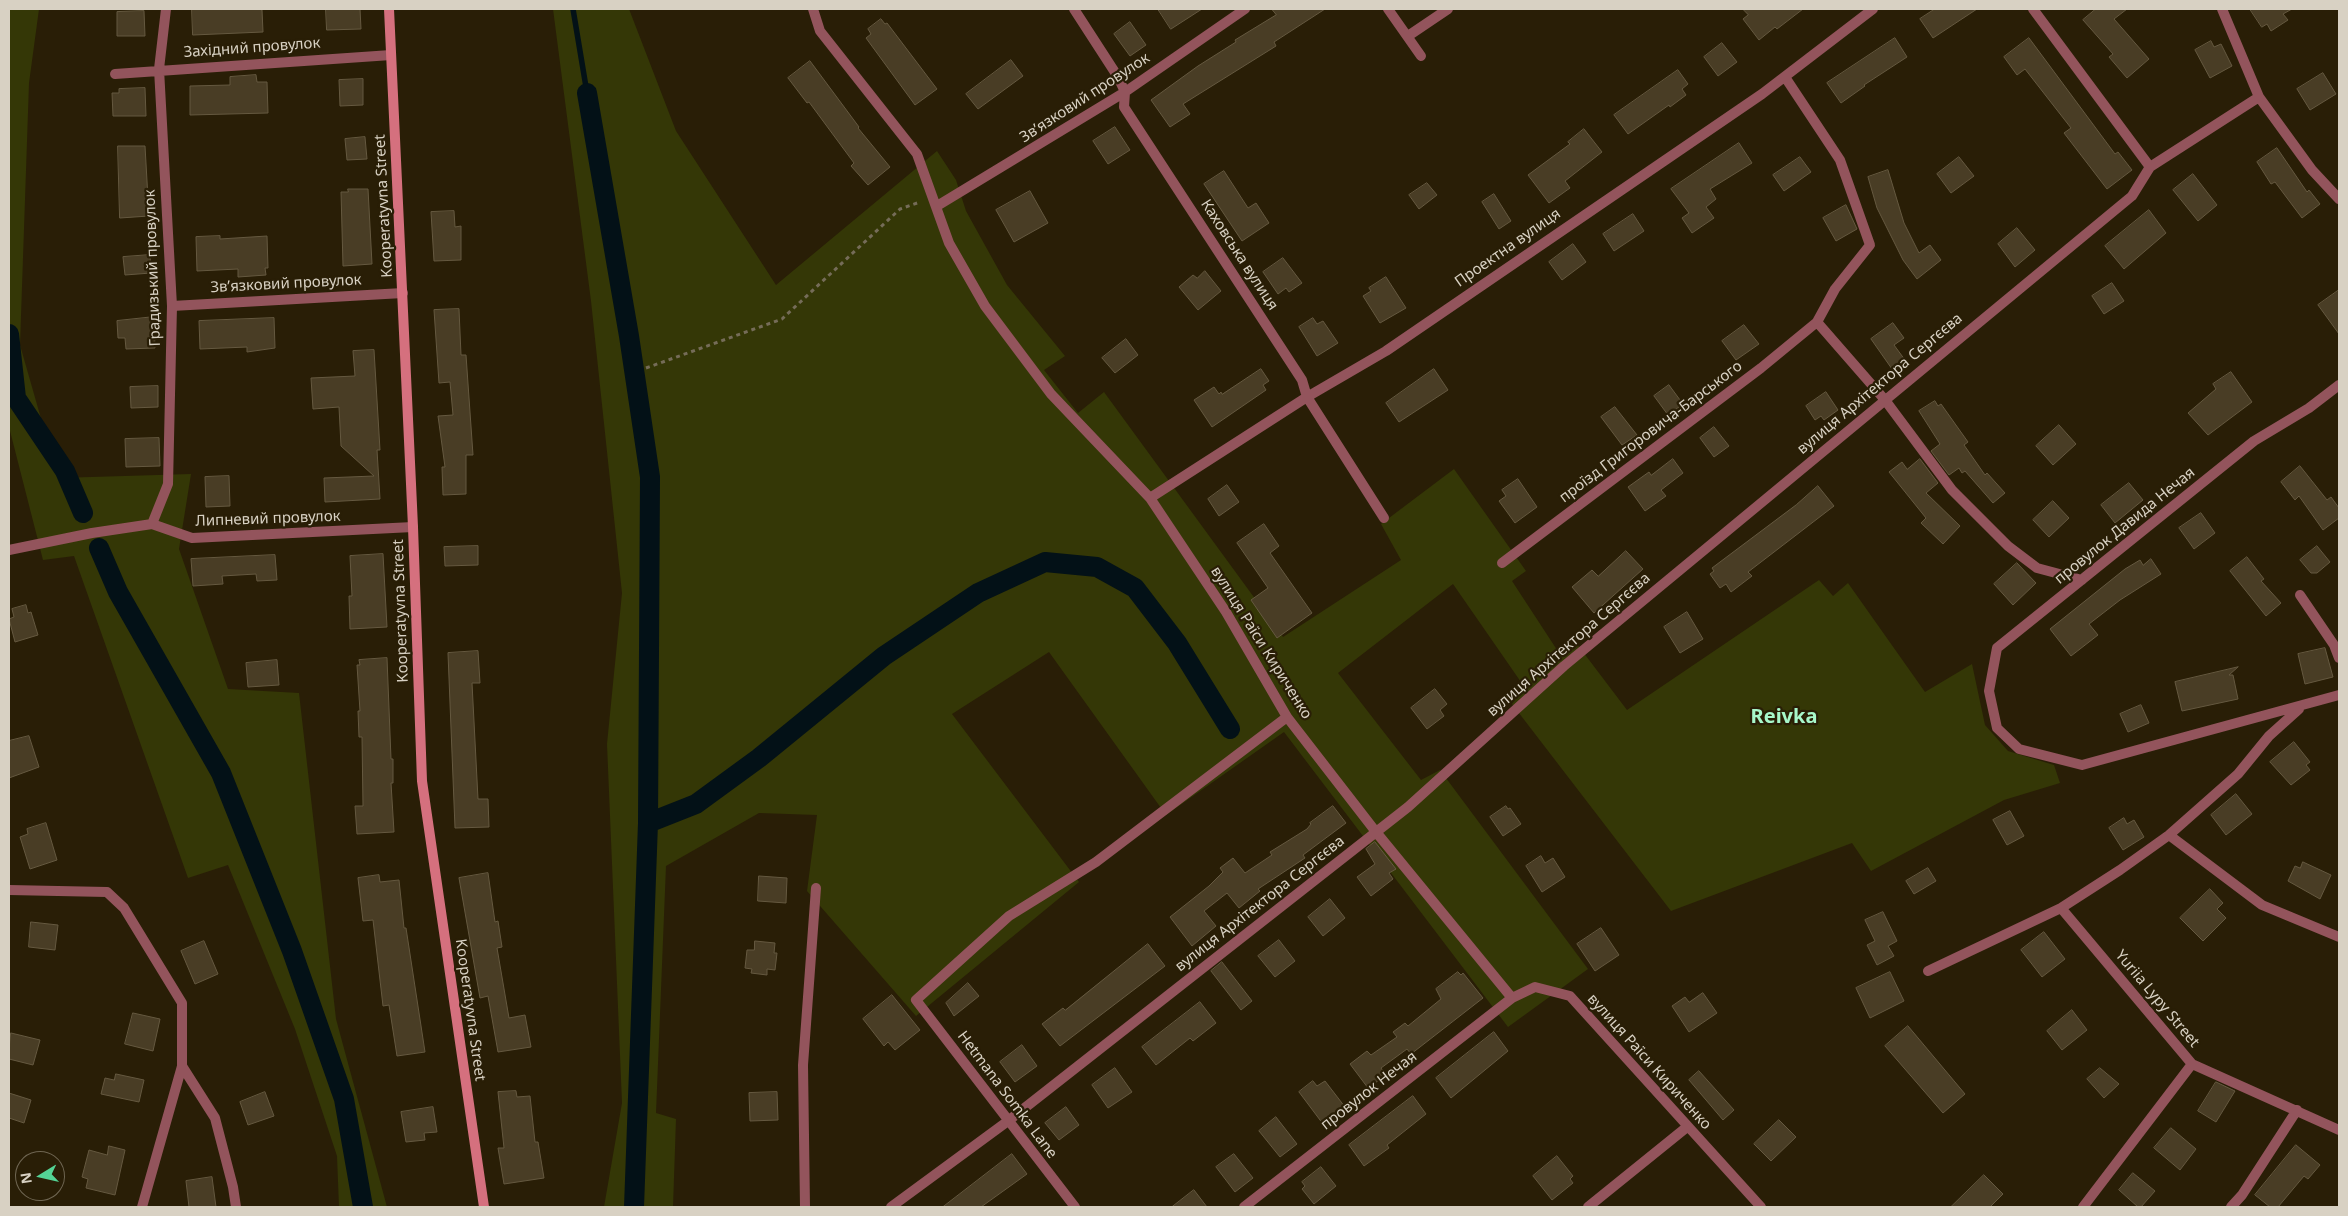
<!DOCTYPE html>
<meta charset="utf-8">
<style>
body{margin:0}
#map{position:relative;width:2348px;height:1216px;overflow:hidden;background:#291e06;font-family:"Noto Sans",sans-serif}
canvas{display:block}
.frame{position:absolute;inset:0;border:10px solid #d8d1c3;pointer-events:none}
.north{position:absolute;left:15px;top:1151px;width:50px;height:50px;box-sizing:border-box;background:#291e06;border:1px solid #6f6652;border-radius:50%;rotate:261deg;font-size:14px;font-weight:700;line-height:20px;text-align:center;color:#d8d1c3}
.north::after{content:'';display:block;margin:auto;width:18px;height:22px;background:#54d395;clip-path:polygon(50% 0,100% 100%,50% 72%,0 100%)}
</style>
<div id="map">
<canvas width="2348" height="1216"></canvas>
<div class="frame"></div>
<div class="north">N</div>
</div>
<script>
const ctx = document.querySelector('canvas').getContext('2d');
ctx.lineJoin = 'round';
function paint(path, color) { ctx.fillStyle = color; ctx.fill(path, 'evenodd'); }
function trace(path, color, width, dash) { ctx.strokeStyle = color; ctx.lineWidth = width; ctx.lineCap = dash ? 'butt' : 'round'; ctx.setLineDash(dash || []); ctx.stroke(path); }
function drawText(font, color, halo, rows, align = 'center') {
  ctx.font = font + ' "Noto Sans",sans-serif'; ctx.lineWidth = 4.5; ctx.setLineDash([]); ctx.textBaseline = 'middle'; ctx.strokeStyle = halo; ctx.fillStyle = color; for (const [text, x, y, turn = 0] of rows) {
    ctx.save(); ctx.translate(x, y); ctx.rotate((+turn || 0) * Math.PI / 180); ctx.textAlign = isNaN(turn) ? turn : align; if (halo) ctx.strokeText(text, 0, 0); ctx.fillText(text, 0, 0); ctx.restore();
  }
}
paint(new Path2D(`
 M9,9h30l-10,74 -9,262 38,133 133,-4 -12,75 49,140 71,4 37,326 51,188h-48l-2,-51 -42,-127 -67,-164 -40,13 -114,-322 -31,4 -34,-133z
 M553,9h76l47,122 100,154 161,-134 19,29 10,31 41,74 58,71 -21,14 34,43 26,-21 179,245 118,-77 -20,-36 73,-55 72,102 -14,10 49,75 16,-12 50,66 192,-130 14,16 15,-13 77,109 47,-28 13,61 23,26 46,14 6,18 -56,17 -133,71 -19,-28 -181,68 -159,-207 11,-19 -70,-101 -115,89 83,107 19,-10 148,199 -80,58 -224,-295 -118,83 -117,-163 -97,62 127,168 -163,134 -109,-125 10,-76 -58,-2 -93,53 -10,247 20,6 -3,88h-69l18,-104 -15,-359 15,-151 -31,-292z`), '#343706');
trace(new Path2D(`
 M573,9l14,84`), '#031117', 5.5);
trace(new Path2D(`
 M587,93l42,243 21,141 -2,346 -14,384
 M9,334l7,64 49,73 18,42
 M99,548l19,44 103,181 71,178 52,148 19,108
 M648,823l48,-19 63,-46 125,-102 94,-63 67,-31 52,5 38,21 42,55 53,86`), '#031117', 20);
const building = new Path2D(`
 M192,9h67l3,1 1,22 -70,3z
 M326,9h34l1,20 -34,1z
 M1158,9h44l-31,20z
 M1272,9h53l-51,33 2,4 -93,58 7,10 -20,13 -19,-27 47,-34 38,-24 -1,-2 41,-25z
 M1743,9h60l-26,20 -2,-2 -16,13 -16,-21 5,-4z
 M1935,9h42l-44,29 -13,-19z
 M2096,9h31l-13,10 35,40 -22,19 -18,-21 4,-3 -30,-34z
 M2250,9h42l-9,5 5,6 -17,11 -4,-7 -5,3z
 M144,11l1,25h-28v-24z
 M881,19l4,5 2,-1 50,66 -22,16 -49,-67 5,-4 -3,-5z
 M1130,22l16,23 -16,11 -16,-22z
 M1895,38l12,19 -43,28 1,1 -24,17 -14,-20z
 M2029,38l86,116 3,-2 14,18 -25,19 -43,-56 7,-5 -46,-59 -8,6 -13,-18z
 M2211,41l3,6 7,-3 11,22 -22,12 -15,-28z
 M1722,43l15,19 -19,14 -14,-19z
 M1011,60l12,16 -45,33 -12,-15z
 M810,61l49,66 -1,1 32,39 -22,18 -17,-19 3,-3 -45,-61 -2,1 -19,-25z
 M1678,70l10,14 -6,5 4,6 -16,12 -1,-2 -41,29 -14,-19z
 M2323,73l13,21 -26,16 -13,-21z
 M256,75l1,7h10l1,31 -78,2v-29l40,-1v-8z
 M363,79v26l-23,1 -1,-26z
 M145,88l1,28h-33l-1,-23h7v-4z
 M1115,127l15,23 -22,14 -15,-23z
 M1584,129l18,23 -37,29 5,7 -21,15 -21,-28 42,-31 -2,-2z
 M365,137l2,22 -20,1 -2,-21z
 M1739,143l13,20 -42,26 6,10 -10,8 8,11 -22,15 -10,-15 7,-5 -18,-24z
 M118,146h27l4,70 -29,2z
 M2277,148l30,44 2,-2 11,14 -18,14 -27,-36 -4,2 -14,-22z
 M1800,157l11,15 -27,19 -11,-16z
 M1959,157l15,19 -23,17 -14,-19z
 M1888,170l16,53 15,30 11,-8 11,15 -24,19 -14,-19 -26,-52 -9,-31z
 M1224,171l24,37 8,-5 13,20 -27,18 -38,-57z
 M2193,174l24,31 -19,16 -25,-31z
 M1427,183l10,12 -18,14 -10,-14z
 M348,189h20l4,75 -29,2 -2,-74h7z
 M1030,191l18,32 -34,19 -18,-32z
 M1494,194l17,27 -12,8 -17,-27z
 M1846,205l11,24 -21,12 -13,-23z
 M2149,210l17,23 -42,36 -19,-23z
 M454,211l1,16 6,-1v34l-27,1 -3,-49z
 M1633,214l11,17 -30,20 -11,-17z
 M2017,228l18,22 -20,17 -17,-23z
 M220,236v3l47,-3 1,32h-3l1,7 -28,2v-8l-41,2 -1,-34z
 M1573,244l13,18 -24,18 -13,-18z
 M150,255l1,18 -26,2 -2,-18z
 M1283,258l19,25 -13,9 -3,-4 -8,6 -15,-22z
 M1205,271l16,20 -23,19 -19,-23 14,-12 4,3z
 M1386,277l20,31 -26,15 -17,-27 8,-5 -2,-3z
 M2112,283l12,18 -20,13 -12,-18z
 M2339,290v44l-21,-29z
 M459,309l2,46h5l7,100h-7v39l-23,1 -1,-28h3l-7,-51 15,-1 -3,-33 -11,1 -5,-73z
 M154,317l1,31 -29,1 -1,-11h-7l-1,-17z
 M274,318l1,30 -28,4v-5l-47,2 -1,-28z
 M1313,318l4,6 6,-3 15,22 -21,13 -18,-29z
 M1893,323l11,15 -10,7 11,15 -13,9 -21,-30z
 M1744,325l15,19 -23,16 -14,-19z
 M1126,339l12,16 -23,18 -13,-15z
 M374,350l6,100h-3l3,49 -55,3 -1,-24 50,-2 -33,-30 -2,-39 -26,2 -2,-31 44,-2 -2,-25z
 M1261,369l8,12 -6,4 3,5 -54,37 -18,-27 20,-13 5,7 2,-2 1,2z
 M1434,369l14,21 -49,32 -13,-19z
 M2231,372l21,30 -44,33 -20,-22 28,-24 -3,-5z
 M1669,385l14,19 -15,11 -14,-19z
 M158,386v21l-27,1 -1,-21z
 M1826,392l12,18 -14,10 -3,-4 -6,4 -9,-14z
 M1935,401l3,5 3,-2 27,38 -4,3 21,30 2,-2 18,20 -12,10 -28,-32 -3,2 -3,-5 -10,7 -18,-24 9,-7 -21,-33z
 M1615,407l22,28 -15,10 -21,-28z
 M2059,425l17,19 -23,21 -17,-19z
 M1714,427l15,19 -15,11 -14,-19z
 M159,438l1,28 -34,1 -1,-28z
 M1673,459l10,14 -22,17 5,6 -21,15 -17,-24 21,-15 2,3z
 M1920,459l18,24 -12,10 34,33 -17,18 -22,-21 5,-5 -37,-46 13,-10 5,7z
 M2300,466l27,34 4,-3 8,11v10l-16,12 -24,-34 -4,4 -14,-18z
 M229,476l1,30 -24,1 -1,-30z
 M1518,479l19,28 -22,16 -16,-22 7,-5 -4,-6z
 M2129,483l14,17 -28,23 -14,-18z
 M1227,485l12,17 -20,14 -11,-17z
 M1818,486l16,20 -86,66 4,4 -21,16 -5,-8 -6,4 -10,-14 4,-3 -2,-3 84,-63z
 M2053,501l16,17 -20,19 -16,-17z
 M2201,513l14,20 -21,16 -15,-21z
 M1264,524l15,22 -9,7 42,60 -35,25 -26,-38 17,-12 -31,-45z
 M478,546v19l-33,1 -1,-19z
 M2317,546l13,16 -13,11h-6l-11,-13z
 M1626,551l17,18 -49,44 -22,-26 20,-17 6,6z
 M383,554l4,73 -37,2 -1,-33h3l-2,-40z
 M275,555l2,25 -20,1 -1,-7 -34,2 1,8 -30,2 -2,-27z
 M2247,557l17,22 -3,2 20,22 -15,13 -36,-45z
 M2151,559l10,15 -41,26 -31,24 9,11 -27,21 -21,-27 75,-60 15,-9 3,5z
 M2017,563l19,20 -23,22 -19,-21z
 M26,605l2,8 3,-1 7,23 -23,7 -6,-23 5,-2 -2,-8z
 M1687,612l16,27 -23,14 -16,-26z
 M2325,648l8,29 -28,7 -7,-30z
 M478,651l2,32h-8l6,116h10l1,28 -34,1 -7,-175z
 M387,658l4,101h2v24h-2l3,49 -37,2 -2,-28h8l-1,-69h-3l-1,-26h2l-3,-46h3l-1,-5z
 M277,660l2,25 -31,2 -2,-24z
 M2238,667l-9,8h4l5,24 -56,12 -7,-29z
 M1435,689l12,15 -7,6 4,6 -17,13 -16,-21z
 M2141,705l8,18 -21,9 -8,-18z
 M29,736l10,31 -30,11v-37z
 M2294,742l16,20 -4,3 4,5 -19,15 -21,-23z
 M2236,794l16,20 -26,21 -15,-20z
 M1333,806l13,17 -43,32 2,3 -47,31 2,2 -21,17 -12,-15 -23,18 12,15 -24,20 -22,-29 39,-31 14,-14 -3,-4 13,-10 12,15 27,-18 -2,-3 37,-23 4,-5 -1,-1z
 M1506,806l2,3 2,-1 11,16 -18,12 -13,-19z
 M2010,811l14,25 -17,9 -14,-25z
 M2124,818l3,6 7,-4 10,17 -21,13 -14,-22z
 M46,823l11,37 -27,9 -10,-32 8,-3 -1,-5z
 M1375,842l21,27 -7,4 4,6 -22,17 -14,-19 18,-13 -9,-15z
 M1541,856l4,7 8,-5 12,19 -23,15 -16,-26z
 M2303,862l28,13 -11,24 -32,-18 7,-15 5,2z
 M1928,868l8,13 -22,13 -8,-13z
 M488,873l7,49 3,-1 4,26 -5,1 12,70 16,-3 6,32 -33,5 -10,-56 -8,2 -21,-120z
 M379,875l1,7 19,-2 5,48h2l19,124 -28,4 -8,-51 -6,1 -10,-86 -10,1 -5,-43z
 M759,876l28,2 -1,25 -28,-2z
 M2210,889l13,14 -6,6 9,9 -23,23 -23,-23z
 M1330,899l15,19 -22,18 -15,-19z
 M1883,912l14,29 -9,5 6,10 -17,9 -10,-20 8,-4 -10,-21z
 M31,922l27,3 -3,25 -26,-3z
 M1601,928l18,27 -24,16 -18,-27z
 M2044,932l21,27 -23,18 -21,-27z
 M1279,940l16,21 -20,16 -17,-21z
 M204,941l14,33 -23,10 -14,-33z
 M755,941l20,2 -1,10h3l-2,17 -8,-1v6l-16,-2 1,-4 -7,-1 2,-18h7z
 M1148,944l17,22 -105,80 -18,-22 21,-16 2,2z
 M1222,962l30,39 -11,9 -30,-39z
 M1458,972l3,3 2,-2 20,25 -72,56 -4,-5 -26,19 5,7 -18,13 -18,-24 17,-13 4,4 26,-18 -4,-5 12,-9 3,3 33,-27 -5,-10z
 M1890,972l14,29 -34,17 -14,-30z
 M968,983l11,13 -25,20 -8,-13z
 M1703,993l14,20 -28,19 -17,-26 13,-9 4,5z
 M892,995l28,35 -25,20 -7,-8 -4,4 -21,-27z
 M1200,1002l16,21 -23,18 -3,-3 -34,27 -14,-18z
 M2072,1010l15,20 -25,20 -15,-19z
 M133,1013l27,6 -7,32 -28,-7z
 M1908,1026l57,68 -22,19 -58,-67z
 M1494,1032l14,19 -57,47 -15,-20z
 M11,1033l29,7 -7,25 -24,-6z
 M1022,1045l15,21 -22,16 -15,-20z
 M1115,1068l17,24 -24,16 -16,-23z
 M2100,1068l19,16 -15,14 -17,-19z
 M1699,1071l35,39 -11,10 -34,-40z
 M116,1074l28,6 -5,22 -38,-8 4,-16 9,2z
 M1313,1081l4,5 8,-5 20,26 -22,17 -24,-32z
 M2216,1082l19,9 -19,31 -18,-11z
 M516,1091l1,6 13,-1 5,46h3l6,36 -40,6 -6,-36h6l-6,-56z
 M265,1092l9,24 -26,9 -8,-23z
 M777,1092l1,28 -28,1 -1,-28z
 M9,1093l22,7 -7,23 -15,-5z
 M1413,1096l13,18 -39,31 2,3 -25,18 -15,-21z
 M433,1107l4,25 -13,1 1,7 -19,2 -5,-30z
 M1066,1107l13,18 -20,15 -14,-17z
 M1276,1117l21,27 -17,13 -21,-26z
 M1779,1120l17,17 -25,24 -17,-17z
 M2171,1128l25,21 -16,21 -26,-22z
 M2296,1145l24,20 -12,14 -4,-3 -26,31h-8l-15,-12z
 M109,1146l16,4 -10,45 -29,-7 2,-9 -6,-2 7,-27 18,5z
 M1012,1154l15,20 -46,33h-38z
 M1234,1154l19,24 -18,14 -19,-25z
 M1557,1156l16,20 -3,3 3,4 -21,17 -19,-24z
 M1321,1167l15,19 -22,18 -12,-15 3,-3 -3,-4z
 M2133,1173l22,18 -14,16h-3l-19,-17z
 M1984,1175l19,19 -13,13h-39z
 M212,1177l4,30h-27l-3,-26z
 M1194,1190l13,17h-35z`);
paint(building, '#493d25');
trace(building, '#655940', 1);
trace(new Path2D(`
 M646,368l136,-49 118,-110 20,-7`), '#756c58', 3, [4, 4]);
trace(new Path2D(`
 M813,9l7,22 97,123 32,89 36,63 66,88 99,104 76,114 61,105 89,115 136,166 23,-11 35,9 191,211
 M1074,9l44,68 7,15 -1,15 178,273 5,17 77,121
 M1388,9l33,47
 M2033,9l117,158
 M2222,9l37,88 53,73 27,29
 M1408,36l40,-27
 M115,74l276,-19
 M937,206l188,-114 120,-83
 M172,306l231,-13
 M1817,322l68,78 67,90 56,56 29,22 45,12
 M2339,385l-30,23 -55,33 -257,207 -8,43 8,37 22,21 63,16 257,-70
 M1150,498l157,-101 79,-46 376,-257 111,-85
 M152,524l16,-40 4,-178 -13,-237 7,-60
 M9,550l83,-17 60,-9 40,14 221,-11
 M1502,563l259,-195 56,-46 18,-33 35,-44 -30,-85 -55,-83
 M2300,595l34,50 5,13
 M2169,835l93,70 77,32
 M9,890l98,2 17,16 58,95v63l33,52 18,69 3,20
 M2061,908l131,156 -109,143
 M1928,971l133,-63 59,-38 49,-35 69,-61 31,-38 30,-27
 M2192,1064l147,66
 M142,1207l40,-141
 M805,1207l-2,-142 13,-177
 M891,1207l117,-86 400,-314 156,-141 568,-470 18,-29 109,-70
 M1075,1207l-159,-207 93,-84 87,-54 191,-145
 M1244,1207l268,-209
 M1588,1207l99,-80
 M2231,1207l11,-12 55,-85`), '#93545c', 10);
trace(new Path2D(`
 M389,9l24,518 9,254 62,426`), '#d5707e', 10);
drawText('15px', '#d8d1c3', '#291e06', [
 ["Західний провулок",252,48,-4],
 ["Звʼязковий провулок",1085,98,-33],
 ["Kooperatyvna Street",384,206,-93],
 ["Проектна вулиця",1508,248,-35],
 ["Каховська вулиця",1239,255,57],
 ["Градизький провулок",153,268,-92],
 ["Звʼязковий провулок",286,284,-3],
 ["вулиця Архітектора Сергєєва",1880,384,-40],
 ["проїзд Григоровича-Барського",1651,432,-37],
 ["Липневий провулок",268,519,-2],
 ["провулок Давида Нечая",2125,526,-39],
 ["Kooperatyvna Street",401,611,-92],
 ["вулиця Раїси Кириченко",1261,643,58],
 ["вулиця Архітектора Сергєєва",1569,645,-41],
 ["вулиця Архітектора Сергєєва",1260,904,-38],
 ["Yuriia Lypy Street",2157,999,50],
 ["Kooperatyvna Street",470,1010,82],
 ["вулиця Раїси Кириченко",1649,1062,48],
 ["провулок Нечая",1369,1091,-38],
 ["Hetmana Somka Lane",1007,1095,53]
]);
drawText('bold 20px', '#a7f7ca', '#291e06', [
 ["Reivka",1784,717]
]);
</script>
